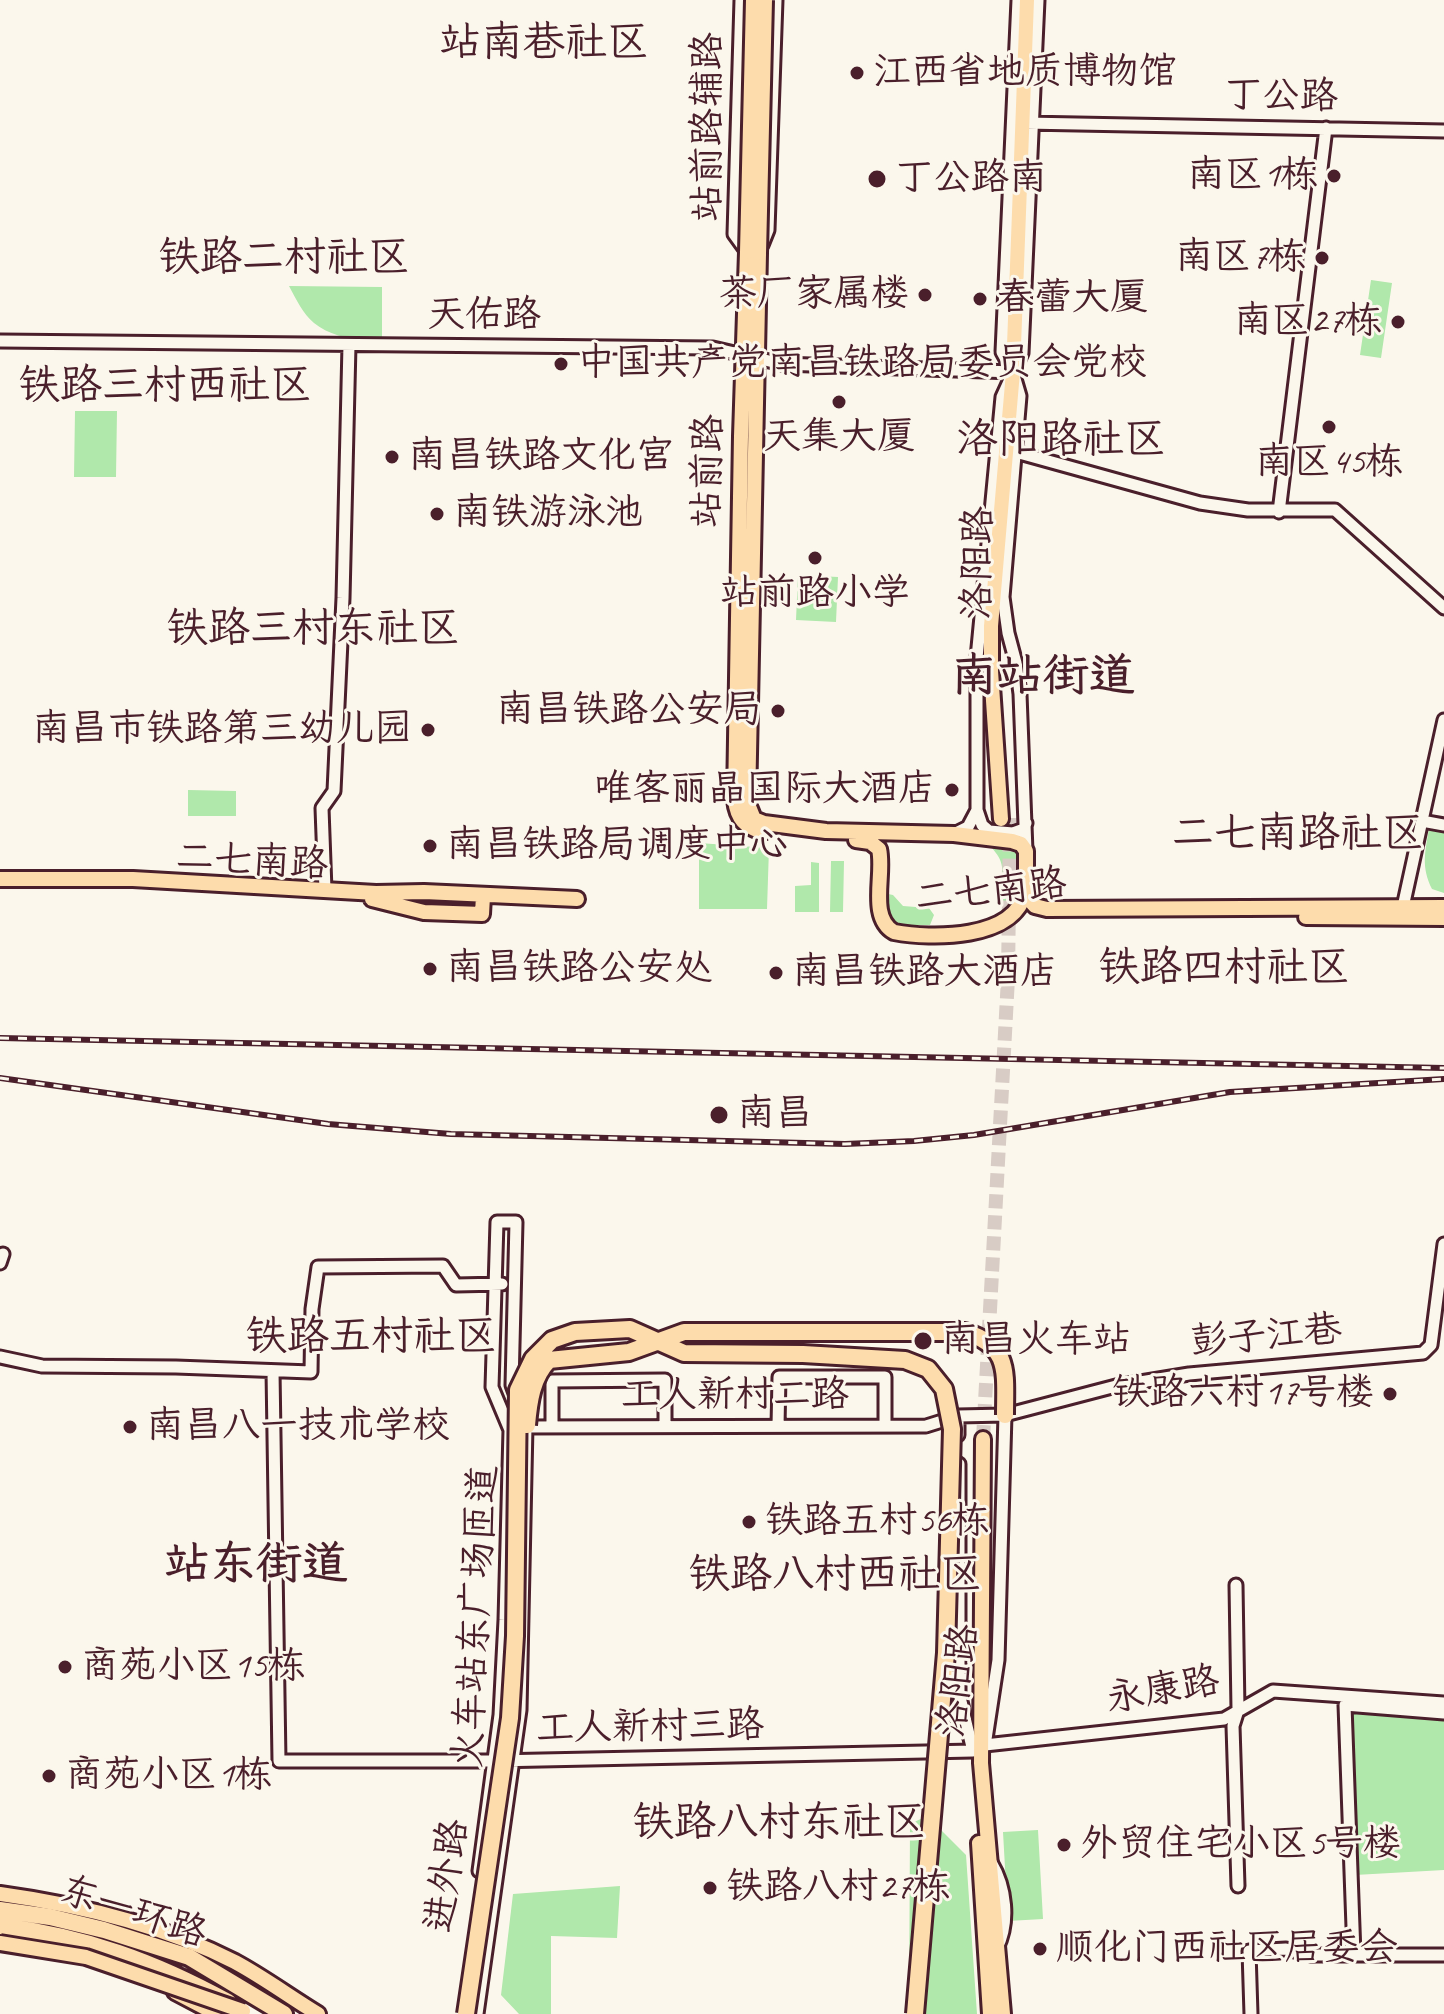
<!DOCTYPE html>
<meta charset="utf-8">
<style>
body{margin:0}
canvas{display:block;background:#fbf7ec}
</style>
<canvas width="1444" height="2014"></canvas>
<script>
const ctx = document.querySelector('canvas').getContext('2d');
ctx.lineJoin = 'round';
function paint(path, color) { ctx.fillStyle = color; ctx.fill(path, 'evenodd'); }
function trace(path, color, width, dash) { ctx.strokeStyle = color; ctx.lineWidth = width; ctx.lineCap = dash ? 'butt' : 'round'; ctx.setLineDash(dash || []); ctx.stroke(path); }
function drawText(font, color, halo, rows, align = 'center') {
  ctx.font = font + ' Caveat,"LXGW WenKai TC",sans-serif'; ctx.lineWidth = 6; ctx.setLineDash([]); ctx.textBaseline = 'middle'; ctx.strokeStyle = halo; ctx.fillStyle = color; for (const [text, x, y, turn = 0] of rows) {
    ctx.save(); ctx.translate(x, y); ctx.rotate((+turn || 0) * Math.PI / 180); ctx.textAlign = isNaN(turn) ? turn : align; if (halo) ctx.strokeText(text, 0, 0); ctx.fillText(text, 0, 0); ctx.restore();
  }
}
paint(new Path2D(`
 M1371,280l21,3 -11,75 -21,-3z
 M289,286l93,1v51c-20,5 -51,-1 -68,-15 -11,-9 -18,-24 -25,-37z
 M75,411h42l-1,66h-42z
 M798,575l40,2 -2,45 -40,-2z
 M188,790l48,1v25h-48z
 M1429,829l15,3v61l-12,-4c-11,-22 -7,-37 -3,-60z
 M699,843l70,5 -2,61h-68z
 M993,843h17c13,16 13,41 6,60 -25,6 -13,-22 -14,-36 -1,-8 -5,-13 -10,-19z
 M831,861h13l-1,51h-13z
 M811,862l8,1v49h-24v-26l16,-1z
 M888,894l5,1 10,11 26,2 5,7 -4,10h-31l-10,-8z
 M1348,1709l96,8v153l-89,5z
 M927,1816l39,39 11,159h-68l1,-190z
 M1038,1830l5,89 -35,2 -5,-89z
 M620,1886l-3,52 -66,-2v78h-32l-18,-19 12,-101z`), '#b0e8ab');
trace(new Path2D(`
 M983,1439l25,-461 2,-160`), '#d8ccc5', 14, [14, 7]);
const minor = new Path2D(`
 M741,0l-7,234 13,18
 M1018,0l-16,352 11,20 7,24 -17,201 5,36 8,30 4,31 6,157
 M1025,123l419,8
 M762,245l6,-15 8,-230
 M0,341l713,7 69,16 231,8
 M1012,451l188,52 48,7h87l109,98
 M1279,512l47,-384
 M977,810l5,15 7,6 24,2 11,-4 2,-6
 M1422,821l22,4
 M954,834l14,-7 9,-17v-152l25,-261 20,-44 16,-353
 M325,890l-3,-82 12,-17 9,-193 6,-253
 M1403,907l41,-187
 M0,1263l3,-9
 M0,1357l42,9 134,1 135,5 1,-63 6,-42 125,-1 13,19 46,-1
 M273,1371l6,390h215l479,-10 -14,-58v-229
 M1005,1415l111,-29 73,-12 234,-21 8,-8 13,-101
 M552,1426v-45l113,-1v45
 M778,1426l1,-49h106v49
 M522,1427l404,-1 29,-9
 M958,1435v-19l47,-1 -7,245 -12,79
 M1236,1585l2,125 -5,16 5,160
 M985,1745l239,-26 49,-28 171,12
 M991,1862c15,25 19,60 6,86
 M479,1871l21,-156 5,-95 5,-190 -18,-43 5,-165h19l-4,163 4,11
 M1354,1955l-9,-250 99,8
 M477,2014l43,-304 6,-284 -2,-6
 M1251,2014l-2,-63 37,-2 25,6h133`);
const major = new Path2D(`
 M747,252l-6,184 -6,364c2,19 10,27 28,32
 M759,253l-11,551 6,15 10,4 62,8 128,3 58,7 9,3 5,7v45l9,10 12,3 397,-2
 M1001,819l-10,-148v-45l22,-254 14,-372
 M856,840l14,2 9,7c6,25 -11,68 15,83 37,7 121,8 131,-40
 M0,879h133l243,14 48,-1 153,7
 M372,899l52,13 58,2 1,-18
 M1306,917l138,1
 M983,1439l-2,324 22,251
 M979,1843l11,171
 M0,1894c80,11 162,31 235,68 28,15 55,35 83,52
 M175,1992l42,22`);
const highway = new Path2D(`
 M0,1910l50,7 54,13 85,27 95,57
 M0,1926c86,11 153,35 228,76`);
trace(minor, '#4a1f2b', 17);
trace(major, '#4a1f2b', 20);
trace(highway, '#4a1f2b', 22);
trace(minor, '#fbf7ec', 11);
trace(major, '#fddcac', 14);
trace(highway, '#fddcac', 16);
const rail = new Path2D(`
 M0,1038l1444,30
 M0,1078l328,46 123,10 394,10 69,-3 60,-6 256,-43 214,-13`);
trace(rail, '#4a1f2b', 6);
trace(rail, '#fbf7ec', 3, [9]);
const majorBridge = new Path2D(`
 M747,252l6,-252
 M759,253l6,-253
 M0,1943l86,14 157,54`);
const highwayBridge = new Path2D(`
 M527,1425c2,-23 5,-48 22,-65l80,-8 55,-20h281c46,14 40,41 40,83
 M466,2014l44,-296 5,-82 3,-246 15,-31 19,-19 23,-8 55,-3 54,24 119,1 102,6 23,9 16,20 8,40 -6,224 -31,361`);
trace(majorBridge, '#4a1f2b', 20, []);
trace(highwayBridge, '#4a1f2b', 22, []);
trace(majorBridge, '#fddcac', 14);
trace(highwayBridge, '#fddcac', 16);
for (const [x, y, r, color] of [
 [857,73,8,"#4a1f2b"],
 [1334,176,8,"#4a1f2b"],
 [877,179,10,"#4a1f2b"],
 [1322,258,8,"#4a1f2b"],
 [925,295,8,"#4a1f2b"],
 [980,299,8,"#4a1f2b"],
 [1398,322,8,"#4a1f2b"],
 [561,364,8,"#4a1f2b"],
 [839,402,8,"#4a1f2b"],
 [1329,427,8,"#4a1f2b"],
 [392,457,8,"#4a1f2b"],
 [437,514,8,"#4a1f2b"],
 [815,558,8,"#4a1f2b"],
 [778,711,8,"#4a1f2b"],
 [428,730,8,"#4a1f2b"],
 [952,790,8,"#4a1f2b"],
 [430,846,8,"#4a1f2b"],
 [430,969,8,"#4a1f2b"],
 [776,973,8,"#4a1f2b"],
 [719,1115,10,"#4a1f2b"],
 [923,1341,10,"#4a1f2b"],
 [1390,1394,8,"#4a1f2b"],
 [130,1427,8,"#4a1f2b"],
 [749,1522,8,"#4a1f2b"],
 [65,1667,8,"#4a1f2b"],
 [49,1776,8,"#4a1f2b"],
 [1064,1845,8,"#4a1f2b"],
 [710,1888,8,"#4a1f2b"],
 [1040,1949,8,"#4a1f2b"]
]) { const dot = new Path2D(); dot.arc(x, y, r, 0, 2 * Math.PI); ctx.fillStyle = color; ctx.fill(dot); trace(dot, '#fbf7ec', 3); }
drawText('38px', '#4a1f2b', '#fbf7ec', [
 ["江西省地质博物馆",873,73],
 ["南区1栋",1318,176,"right"],
 ["丁公路南",895,179],
 ["南区7栋",1306,258,"right"],
 ["茶厂家属楼",909,295,"right"],
 ["春蕾大厦",996,299],
 ["南区27栋",1382,322,"right"],
 ["中国共产党南昌铁路局委员会党校",577,364],
 ["天集大厦",839,438,"center"],
 ["南昌铁路文化宫",408,457],
 ["南区45栋",1329,463,"center"],
 ["南铁游泳池",453,514],
 ["站前路小学",815,594,"center"],
 ["南昌铁路公安局",762,711,"right"],
 ["南昌市铁路第三幼儿园",412,730,"right"],
 ["唯客丽晶国际大酒店",936,790,"right"],
 ["南昌铁路局调度中心",446,846],
 ["南昌铁路公安处",446,969],
 ["南昌铁路大酒店",792,973],
 ["南昌",737,1115],
 ["南昌火车站",941,1341],
 ["铁路六村17号楼",1374,1394,"right"],
 ["南昌八一技术学校",146,1427],
 ["铁路五村56栋",765,1522],
 ["商苑小区15栋",81,1667],
 ["商苑小区1栋",65,1776],
 ["外贸住宅小区5号楼",1080,1845],
 ["铁路八村27栋",726,1888],
 ["顺化门西社区居委会",1056,1949]
], 'left');
drawText('38px', '#4a1f2b', '#fbf7ec', [
 ["丁公路",1281,97,1],
 ["站前路辅路",709,127,-90],
 ["天佑路",484,316],
 ["站前路",709,471,-89],
 ["洛阳路",979,563,-89],
 ["二七南路",252,862,3],
 ["二七南路",991,892,-6],
 ["彭子江巷",1266,1337,-5],
 ["工人新村二路",735,1396],
 ["火车站东广场匝道",477,1617,-87],
 ["洛阳路",959,1681,-83],
 ["永康路",1163,1691,-10],
 ["工人新村三路",650,1728,-1],
 ["进外路",448,1876,-82],
 ["东一环路",133,1913,18]
]);
drawText('42px', '#4a1f2b', '#fbf7ec', [
 ["站南巷社区",544,44],
 ["铁路二村社区",284,259],
 ["铁路三村西社区",165,387],
 ["洛阳路社区",1061,441],
 ["铁路三村东社区",313,630],
 ["二七南路社区",1298,835],
 ["铁路四村社区",1224,969],
 ["铁路五村社区",371,1338],
 ["铁路八村西社区",835,1576],
 ["铁路八村东社区",779,1824]
]);
drawText('bold 46px', '#4a1f2b', '#fbf7ec', [
 ["南站街道",1043,678],
 ["站东街道",256,1566]
]);
</script>
